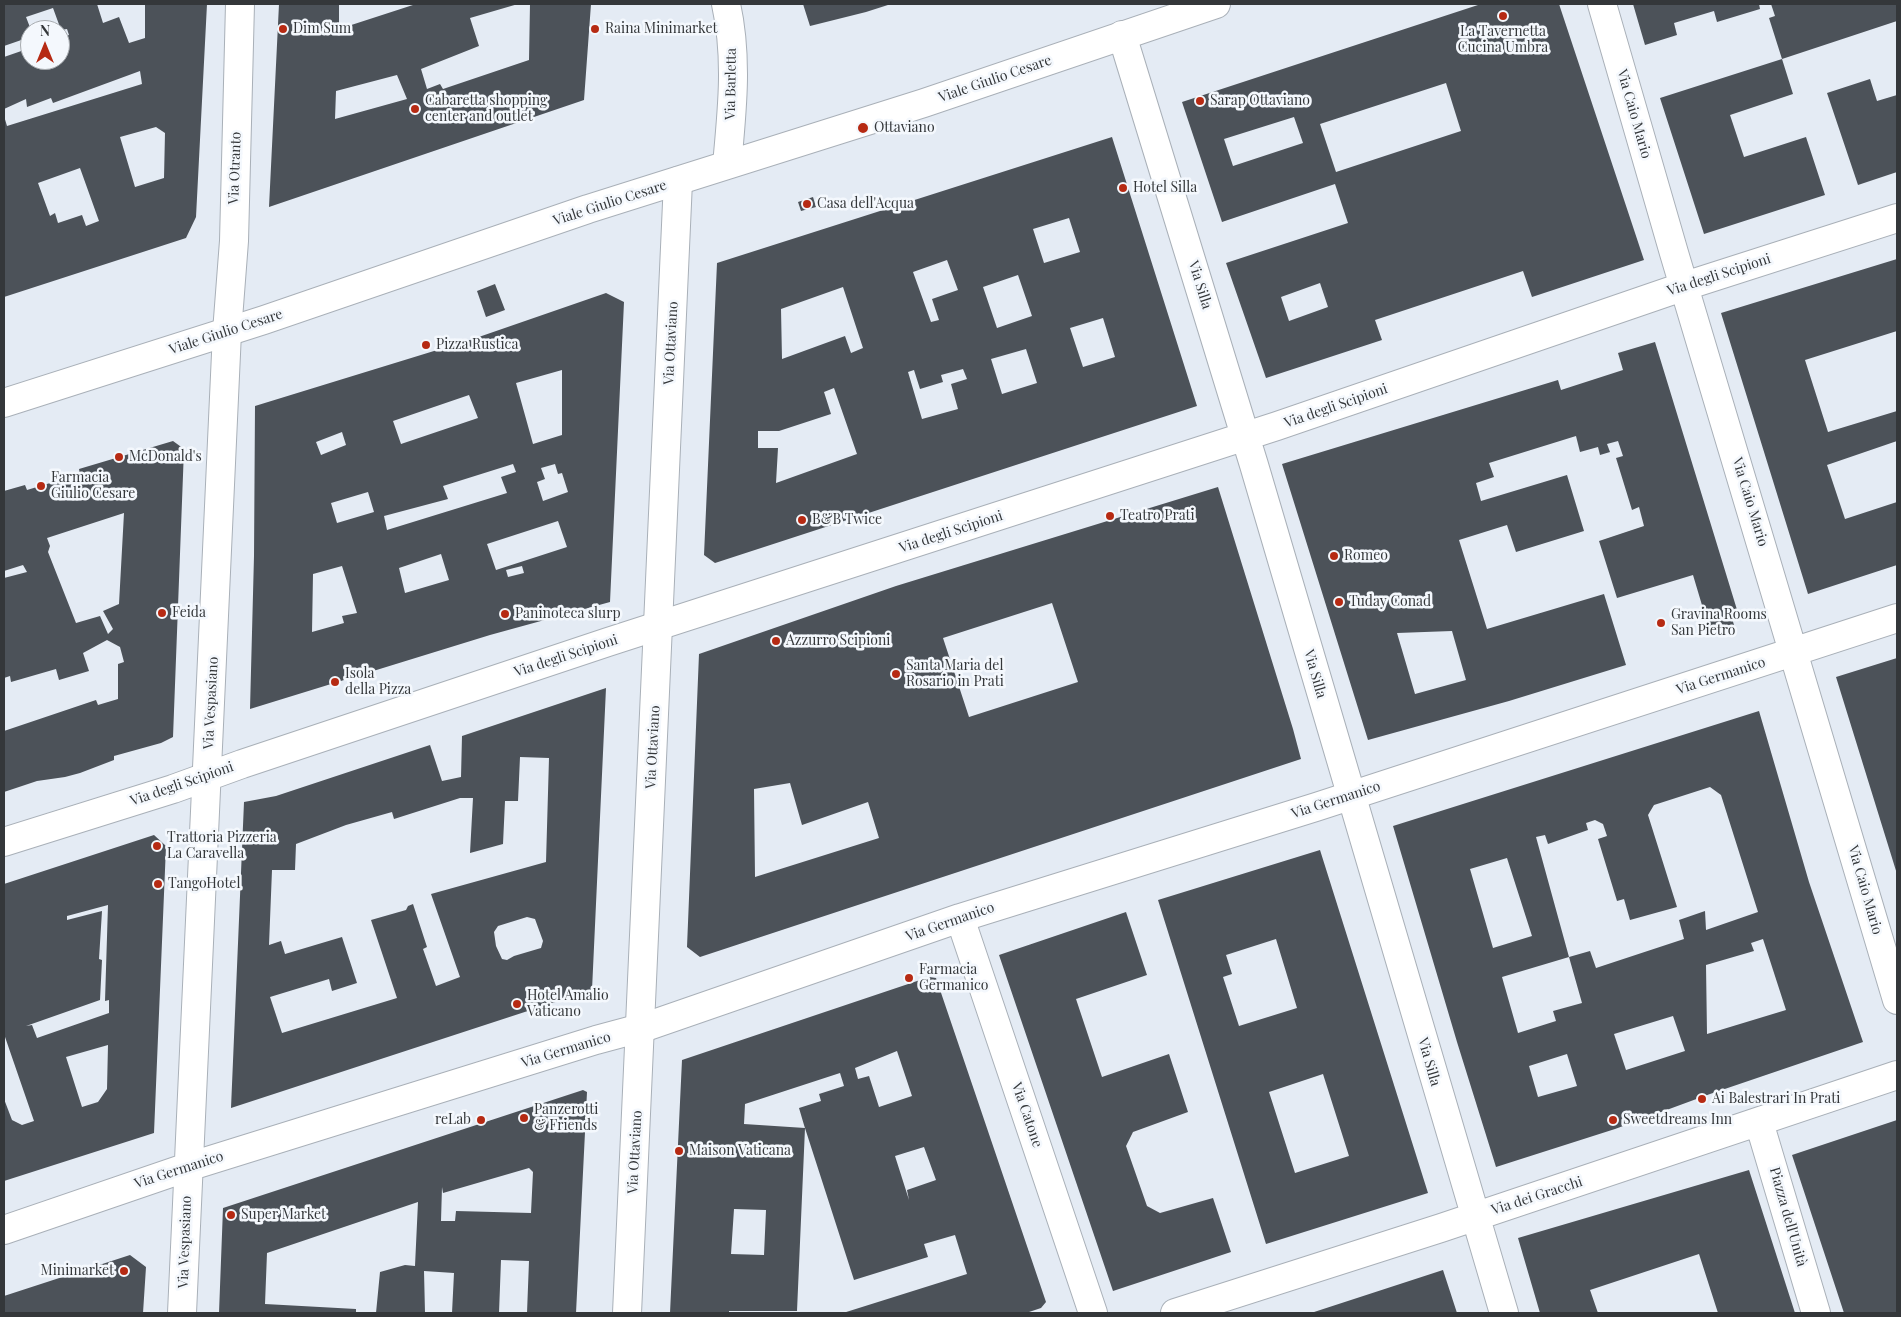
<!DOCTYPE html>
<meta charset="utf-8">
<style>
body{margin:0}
#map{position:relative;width:1901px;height:1317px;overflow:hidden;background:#e4ebf4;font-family:"Playfair Display",serif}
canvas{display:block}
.frame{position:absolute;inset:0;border:5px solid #34373a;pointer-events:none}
.north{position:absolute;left:20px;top:20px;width:50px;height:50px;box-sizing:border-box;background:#f4f8fd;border:1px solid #a7abaf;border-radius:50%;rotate:0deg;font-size:14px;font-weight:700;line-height:20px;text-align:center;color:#34373a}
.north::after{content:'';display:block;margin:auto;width:18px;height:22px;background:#b62a13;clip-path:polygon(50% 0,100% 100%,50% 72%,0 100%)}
</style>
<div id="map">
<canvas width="1901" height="1317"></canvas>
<div class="frame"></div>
<div class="north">N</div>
</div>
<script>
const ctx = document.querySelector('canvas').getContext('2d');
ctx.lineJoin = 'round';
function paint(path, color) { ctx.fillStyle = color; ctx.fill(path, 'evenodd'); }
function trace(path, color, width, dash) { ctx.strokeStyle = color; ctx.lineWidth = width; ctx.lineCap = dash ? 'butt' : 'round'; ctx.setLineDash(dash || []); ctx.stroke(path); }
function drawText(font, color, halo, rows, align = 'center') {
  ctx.font = font + ' "Playfair Display",serif'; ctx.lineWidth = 5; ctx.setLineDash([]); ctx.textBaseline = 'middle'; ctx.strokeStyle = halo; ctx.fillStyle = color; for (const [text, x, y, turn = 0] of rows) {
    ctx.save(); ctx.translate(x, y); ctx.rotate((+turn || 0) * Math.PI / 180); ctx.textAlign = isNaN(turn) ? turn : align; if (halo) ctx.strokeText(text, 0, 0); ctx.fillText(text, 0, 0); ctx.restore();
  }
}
paint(new Path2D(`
 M4,4h93l6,19 16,-6 10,26 16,-5v-34h62l-11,213 -10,21 -182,59v-181l3,10 135,-42 -2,-13 -87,32 -2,-5 -24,9 -1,-8 -22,10v-52l26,-9v12h30v-22l9,-3 -2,-6 -6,1 -8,-22 -27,9 5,13 -1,7 -26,9zM156,127l9,6 -1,45 -29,9 -15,-50zM80,168l19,53 -13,5 -4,-11 -24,8 -3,-10 -5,3 -12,-33z
 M279,4h60v25l77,-25h102l-48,14 9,28 -58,23 6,20 13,-5 3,5 86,-29 1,-56h61l-7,96 -315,107zM397,75l10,24 -72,20 1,-28z
 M803,4h88l-25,8 -56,14z
 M1481,4h78l85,256 -112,37 -9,-26 -148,49 7,20 -116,38 -40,-115 122,-40 -13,-39 -113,38 -40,-120zM1446,83l15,48 -125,41 -16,-48zM1294,117l9,26 -70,23 -9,-27zM1320,283l8,24 -39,14 -8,-24z
 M1633,4h126l1,5 -43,13 -3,-11 -40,12 3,12 -32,10z
 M1771,4h126v17l-115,38 -13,-41 6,-2z
 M1782,59l11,35 -63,21 14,42 62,-20 19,58 -121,39 -44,-136z
 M1870,79l7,22 20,-6v77l-39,13 -31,-92z
 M1112,137l85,269 -482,157 -11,-8 13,-292zM1069,218l11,34 -36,11 -11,-34zM947,260l11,30 -26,9 7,21 -8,2 -18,-50zM1018,275l14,41 -35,12 -14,-41zM843,287l20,61 -12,5 -6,-17 -63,23 -1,-50zM1103,318l12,39 -32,10 -13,-39zM1026,349l11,34 -35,11 -11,-35zM963,369l4,10 -16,5 7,25 -36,10 -14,-47 6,-2 6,19 23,-7 -2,-7zM834,388l23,66 -81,29 2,-35h-20v-17h21l52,-17 -7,-22z
 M813,197l3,10 -15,4 -3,-9z
 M1897,259v72l-92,29 23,72 69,-21v30l-70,24 18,54 52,-17v63l-89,29 -87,-281z
 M495,284l10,26 -19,7 -9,-26z
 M606,293l18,9 -14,300 -120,33 -240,74 4,-153 1,-150 218,-67zM562,370v65l-29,9 -17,-61zM469,395l9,23 -77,26 -8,-23zM342,432l4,13 -25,10 -5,-13zM513,464l3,8 -15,5 6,16 -120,37 -3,-14 64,-17 -5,-13zM555,464l3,10 4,-1 6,19 -25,9 -6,-19 8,-3 -4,-11zM368,492l6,20 -37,11 -6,-20zM558,521l9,26 -71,23 -9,-26zM441,554l8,26 -44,13 -6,-25zM342,566l15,47 -15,3 2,7 -32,9 1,-58zM522,566l2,7 -16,4 -2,-7z
 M1655,342l83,271 -7,2 3,10 -24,7 -17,-57 -76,23 -18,-57 45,-15 -5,-19 -7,3 -16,-52 7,-2 -5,-15 -11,3 3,8 -10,3 -2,-8 -18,5 -4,-16 -87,27 5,14 -18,6 5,18 86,-26 17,56 -68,21 -9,-27 -48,15 28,89 117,-35 22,71 -117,36 -141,39 -86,-276 276,-84 3,10 62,-20 -5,-17zM1452,631l14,49 -51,14 -18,-61z
 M173,441l11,8 -11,288 -12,6 -47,13v4l-34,13 -15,4 -28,4 -33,11v-61l92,-31 2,5 20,-6v-35l6,-2 -4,-15 -13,-7 -24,13 6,18 -30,9 -3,-11 -45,13 -1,-6 -6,2v-100l23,-6 -4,-7 -19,6v-80l21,-6 2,5 53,-16 -1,-5zM124,513l-5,91 -16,7 10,18 -5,5 -8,-18 -24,7 -28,-71 2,-6 -3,-8z
 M1218,487l75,242 8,30 -601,198 -13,-10 12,-293 197,-68zM1052,603l26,79 -109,35 -26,-79zM790,783l12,42 66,-23 11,36 -124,39 -1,-88z
 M1897,658v216l-61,-197z
 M606,688l-14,302 -361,118 13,-306 32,-6 154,-51 12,36 19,-4 1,-41zM520,757l29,1 -3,104 -115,32 29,83 -24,9 -13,-37 4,-2 -14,-43 -5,2 -2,4 -35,10 26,78 -115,35 -12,-36 59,-18 3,12 25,-8 -15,-46 -57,17 -4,-13 -12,4 3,-75h23l1,-26 50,-19 46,-13 2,7 66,-21h13l-3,55 33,-9 2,-43h13zM527,917l8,2 8,22 -2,7 -27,8 -7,4 -5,-1 -6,-13 -2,-14 4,-6z
 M1759,711l50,171 54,160 -153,52 -95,35 -119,38 -39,-125 -64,-216zM1710,787l11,8 37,117 -52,18 -1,-19 -26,9 5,19 -88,29 -6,-17 -21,6 -33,-120 9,-2 3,9 40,-14 -2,-7 9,-3 8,4 4,12 -9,3 19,62 7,-2 6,21 47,-13 -29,-92 6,-10zM1507,858l25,78 -39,12 -23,-79zM1763,939l23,71 -79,24 -1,-69 48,-14 -3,-8zM1569,957l13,46 -29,8 3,10 -38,12 -16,-56zM1673,1016l12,35 -59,19 -12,-36zM1567,1054l10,32 -39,11 -9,-31z
 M154,835l12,11 -12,287 -150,48v-82l8,21 10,5 12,-4 -30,-87v-150zM108,905l-3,96 4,-1v13l-72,25 -5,-13 -6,1 74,-26 2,-40 -3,-1 3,-48 -35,9v-4zM108,1045l-1,44 -9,13 -16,5 -16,-50z
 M1320,850l108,343 -162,51 -108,-344zM1276,939l21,69 -58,18 -16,-49 9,-3 -6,-19zM1323,1074l26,82 -54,17 -26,-81z
 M1126,912l21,63 -71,24 26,78 67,-23 19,58 -55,20 -7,14 21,60 13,7 53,-15 18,54 -118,39 -114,-336z
 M929,977l7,1 110,324 -5,6 -15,5h-183l124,-39 -12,-39 -31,9 4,13 -74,23 -50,-155 -5,-17 22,-7 -2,-7 25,-8 -4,-13 -95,31 -1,20 61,4 -8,183h-68v2h-59l12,-253zM897,1051l15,45 -33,11 -10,-31 -11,3 -3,-11zM924,1147l12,33 -29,10 2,10 -14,-44zM734,1209l32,1 -2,45 -33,-1z
 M583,1090l4,2 -11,221h-49l2,-52 -28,-1 -2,53h-47l2,-40 -30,-2 1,42h-49l4,-41 25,-7 10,1 3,-64 -151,51 -2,51 91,5v4h-137l4,-105zM529,1168l4,4 -2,41 -75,-2 -1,10h-14l1,-34 1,6z
 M1897,1120v193h-53l-52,-158z
 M1749,1170l46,143h-77l-19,-59 -109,36 8,23h-58l-22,-75z
 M130,1255l16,12 -3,46h-139v-17z
 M1443,1270l14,43h-146z`), '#4c5259');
const pedestrian = new Path2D(`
 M627,1313l51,-1132`);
const minor = new Path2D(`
 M1602,4l72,249 223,747
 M1122,35l132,430 250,848
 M4,842l169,-53 69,-25 366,-122 669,-216 408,-140 212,-68
 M960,918l133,395
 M1759,1122l57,191
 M4,1230l184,-63 408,-127 52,-14 312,-108 356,-111 581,-189
 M182,1313l45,-981 7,-91 6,-237
 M1175,1313l266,-85 456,-153`);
const tertiary = new Path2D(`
 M726,4c12,54 6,107 1,161
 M4,403l260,-83 324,-111 336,-106 292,-99`);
trace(pedestrian, '#a9b0b8', 30);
trace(minor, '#a9b0b8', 30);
trace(tertiary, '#a9b0b8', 30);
trace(pedestrian, '#fff', 28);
trace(minor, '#fff', 28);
trace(tertiary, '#fff', 28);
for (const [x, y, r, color] of [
 [1503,16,5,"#b62a13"],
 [283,29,5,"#b62a13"],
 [595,29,5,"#b62a13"],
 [1200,101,5,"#b62a13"],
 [415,109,5,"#b62a13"],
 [863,128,6,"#b62a13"],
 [1123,188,5,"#b62a13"],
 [807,204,5,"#b62a13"],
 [426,345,5,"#b62a13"],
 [119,457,5,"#b62a13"],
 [41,486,5,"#b62a13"],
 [1110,516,5,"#b62a13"],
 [802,520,5,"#b62a13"],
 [1334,556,5,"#b62a13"],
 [1339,602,5,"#b62a13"],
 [162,613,5,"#b62a13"],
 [505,614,5,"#b62a13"],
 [1661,623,5,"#b62a13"],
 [776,641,5,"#b62a13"],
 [896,674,5,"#b62a13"],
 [335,682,5,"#b62a13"],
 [157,846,5,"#b62a13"],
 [158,884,5,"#b62a13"],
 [909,978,5,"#b62a13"],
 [517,1004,5,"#b62a13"],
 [1702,1099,5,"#b62a13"],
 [524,1118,5,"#b62a13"],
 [481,1120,5,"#b62a13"],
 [1613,1120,5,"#b62a13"],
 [679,1151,5,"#b62a13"],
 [231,1215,5,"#b62a13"],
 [124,1271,5,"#b62a13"]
]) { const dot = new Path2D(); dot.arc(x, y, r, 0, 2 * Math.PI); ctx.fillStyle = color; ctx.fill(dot); trace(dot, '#f4f8fd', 2); }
drawText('14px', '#34373a', '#f4f8fd', [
 ["Dim Sum",293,29],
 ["Raina Minimarket",605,29],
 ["La Tavernetta",1503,32,"center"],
 ["Cucina Umbra",1503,48,"center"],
 ["Cabaretta shopping",425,101],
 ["center and outlet",425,117],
 ["Sarap Ottaviano",1210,101],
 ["Ottaviano",874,128],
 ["Hotel Silla",1133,188],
 ["Casa dell'Acqua",817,204],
 ["Pizza Rustica",436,345],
 ["McDonald's",129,457],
 ["Farmacia",51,478],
 ["Giulio Cesare",51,494],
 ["Teatro Prati",1120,516],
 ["B&B Twice",812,520],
 ["Romeo",1344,556],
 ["Tuday Conad",1349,602],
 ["Feida",172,613],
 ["Paninoteca slurp",515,614],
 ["Gravina Rooms",1671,615],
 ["San Pietro",1671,631],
 ["Azzurro Scipioni",786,641],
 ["Santa Maria del",906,666],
 ["Rosario in Prati",906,682],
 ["Isola",345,674],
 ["della Pizza",345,690],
 ["Trattoria Pizzeria",167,838],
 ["La Caravella",167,854],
 ["TangoHotel",168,884],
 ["Farmacia",919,970],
 ["Germanico",919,986],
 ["Hotel Amalio",527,996],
 ["Vaticano",527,1012],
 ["Ai Balestrari In Prati",1712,1099],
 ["Panzerotti",534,1110],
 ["& Friends",534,1126],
 ["reLab",471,1120,"right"],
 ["Sweetdreams Inn",1623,1120],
 ["Maison Vaticana",689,1151],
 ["Super Market",241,1215],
 ["Minimarket",114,1271,"right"]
], 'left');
drawText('14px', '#34373a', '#f4f8fd', [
 ["Viale Giulio Cesare",995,79,-19],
 ["Via Barletta",731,84,-89],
 ["Via Caio Mario",1634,114,74],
 ["Via Otranto",235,168,-88],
 ["Viale Giulio Cesare",610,203,-18],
 ["Via degli Scipioni",1719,275,-18],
 ["Via Silla",1200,285,73],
 ["Viale Giulio Cesare",226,332,-18],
 ["Via Ottaviano",671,343,-87],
 ["Via degli Scipioni",1336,406,-19],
 ["Via Caio Mario",1750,502,73],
 ["Via degli Scipioni",951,532,-18],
 ["Via degli Scipioni",566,656,-18],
 ["Via Silla",1315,674,74],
 ["Via Germanico",1721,676,-18],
 ["Via Vespasiano",211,703,-87],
 ["Via Ottaviano",653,747,-87],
 ["Via degli Scipioni",182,784,-19],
 ["Via Germanico",1336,800,-18],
 ["Via Caio Mario",1865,890,74],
 ["Via Germanico",950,922,-19],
 ["Via Germanico",566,1050,-17],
 ["Via Silla",1429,1062,74],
 ["Via Catone",1027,1115,71],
 ["Via Ottaviano",635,1152,-87],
 ["Via Germanico",179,1170,-18],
 ["Via dei Gracchi",1537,1196,-18],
 ["Piazza dell'Unità",1788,1217,74],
 ["Via Vespasiano",185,1242,-88]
]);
</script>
